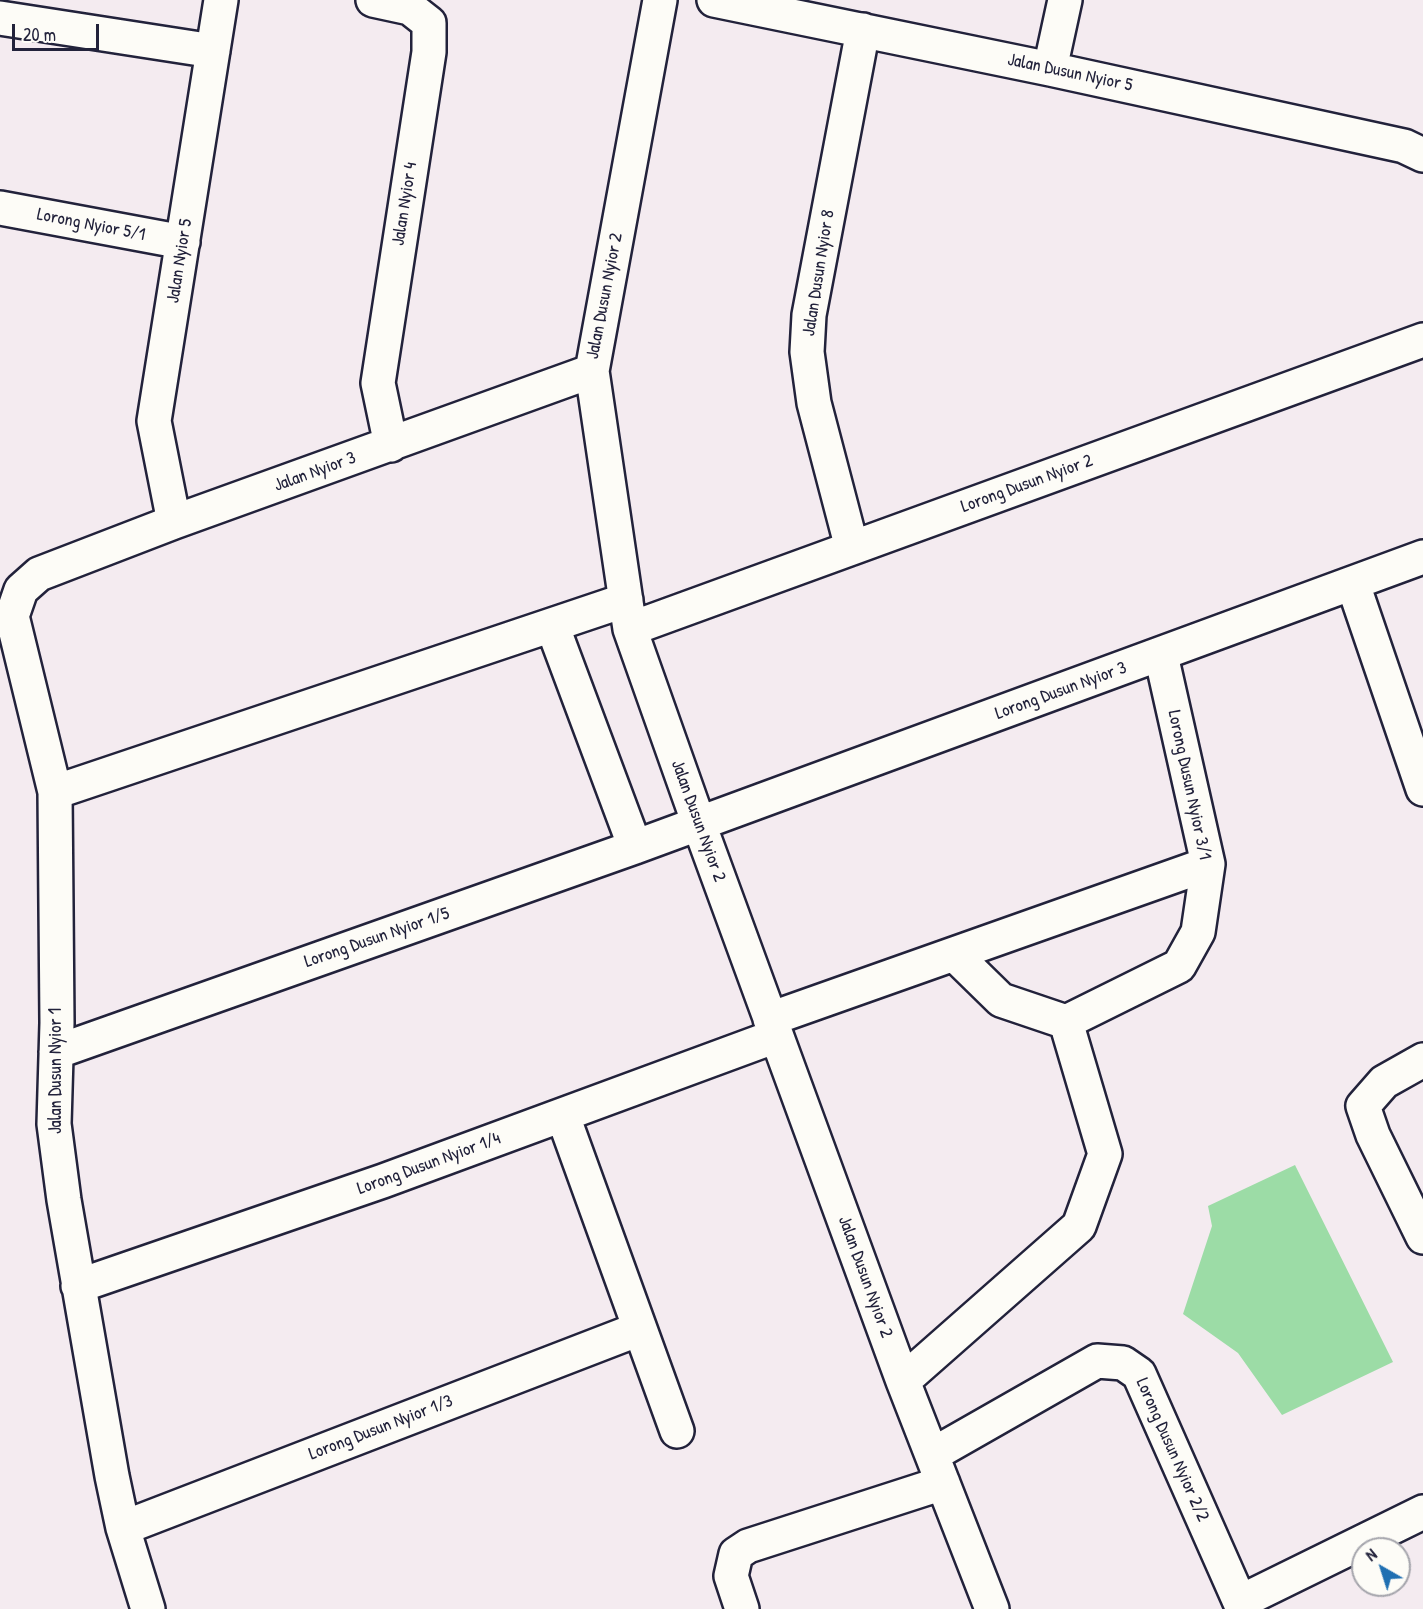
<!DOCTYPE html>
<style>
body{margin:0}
#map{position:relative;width:1423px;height:1609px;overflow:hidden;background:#f4ebf0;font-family:"Patrick Hand",sans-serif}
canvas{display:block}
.north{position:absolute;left:1351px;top:1537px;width:60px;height:60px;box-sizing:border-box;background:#fdfcf7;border:2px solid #a5a5ac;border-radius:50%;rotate:321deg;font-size:16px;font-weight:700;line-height:24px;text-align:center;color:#22223b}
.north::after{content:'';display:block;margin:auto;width:21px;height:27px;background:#1f6fb2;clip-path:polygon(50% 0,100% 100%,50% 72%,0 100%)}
.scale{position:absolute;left:12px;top:24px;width:87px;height:27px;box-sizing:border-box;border:3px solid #22223b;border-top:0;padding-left:8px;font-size:18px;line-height:21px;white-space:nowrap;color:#22223b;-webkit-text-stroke:4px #fdfcf7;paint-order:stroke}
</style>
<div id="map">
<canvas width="1423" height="1609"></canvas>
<div class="north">N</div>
<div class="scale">20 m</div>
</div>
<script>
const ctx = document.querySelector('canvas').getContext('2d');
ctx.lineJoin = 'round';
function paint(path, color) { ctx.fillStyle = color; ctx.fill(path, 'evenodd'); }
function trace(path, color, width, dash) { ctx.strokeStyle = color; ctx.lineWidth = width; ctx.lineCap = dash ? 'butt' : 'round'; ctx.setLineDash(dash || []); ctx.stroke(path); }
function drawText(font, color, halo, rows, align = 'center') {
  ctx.font = font + ' "Patrick Hand",sans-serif'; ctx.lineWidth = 5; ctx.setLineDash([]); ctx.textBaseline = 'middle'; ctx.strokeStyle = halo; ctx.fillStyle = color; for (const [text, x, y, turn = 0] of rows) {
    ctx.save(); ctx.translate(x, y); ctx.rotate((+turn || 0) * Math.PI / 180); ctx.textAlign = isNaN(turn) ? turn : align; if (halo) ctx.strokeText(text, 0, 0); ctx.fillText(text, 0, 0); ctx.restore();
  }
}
paint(new Path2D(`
 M1295,1165l98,197 -111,53 -44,-62 -55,-39 29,-88 -4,-20z`), '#9cdca6');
const minor = new Path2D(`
 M373,0l37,8 19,15v29l-51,331 13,62
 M660,0l-68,371 38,258 69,195 204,557 89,228
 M714,0l336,69 354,77 19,9
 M0,18l213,33
 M1050,69l15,-69
 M0,208l183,34
 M174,522l-20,-101 67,-421
 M852,548l-38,-145 -7,-51 2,-37 54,-285
 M1353,584l70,205
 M552,625l83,222
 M630,629l793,-289
 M55,792l571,-192
 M954,954l47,46 65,22
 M770,1019l438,-155
 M1066,1022l113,-56 19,-34 10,-68 -47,-209
 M56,1052l579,-205 788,-290
 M1423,1060l-39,22 -21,24 10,29 50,102
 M563,1116l114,315
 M78,1286l305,-105 393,-145
 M903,1381l176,-155 26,-72 -39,-132
 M932,1455l165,-94 26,2 16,11 104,235
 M123,1528l516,-199
 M1240,1602l183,-90
 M148,1609l-25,-81 -11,-52 -48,-276 -10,-76 3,-101 -2,-231 -43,-176 9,-26 18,-16 135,-52 418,-151
 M742,1609l-11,-33 5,-22 12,-8 195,-63`);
trace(minor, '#22223b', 38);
trace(minor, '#fdfcf7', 33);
drawText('18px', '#22223b', '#fdfcf7', [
 ["Jalan Dusun Nyior 5",1070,73,12],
 ["Jalan Nyior 4",405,204,-81],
 ["Lorong Nyior 5/1",91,225,11],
 ["Jalan Nyior 5",180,261,-81],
 ["Jalan Dusun Nyior 8",819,273,-81],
 ["Jalan Dusun Nyior 2",605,296,-79],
 ["Jalan Nyior 3",315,472,-20],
 ["Lorong Dusun Nyior 2",1027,484,-20],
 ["Lorong Dusun Nyior 3",1061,691,-20],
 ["Lorong Dusun Nyior 3/1",1189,785,78],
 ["Jalan Dusun Nyior 2",698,821,70],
 ["Lorong Dusun Nyior 1/5",377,938,-19],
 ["Jalan Dusun Nyior 1",56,1071,-90],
 ["Lorong Dusun Nyior 1/4",429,1164,-20],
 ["Jalan Dusun Nyior 2",865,1277,70],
 ["Lorong Dusun Nyior 1/3",381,1428,-21],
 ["Lorong Dusun Nyior 2/2",1172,1450,66]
]);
</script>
